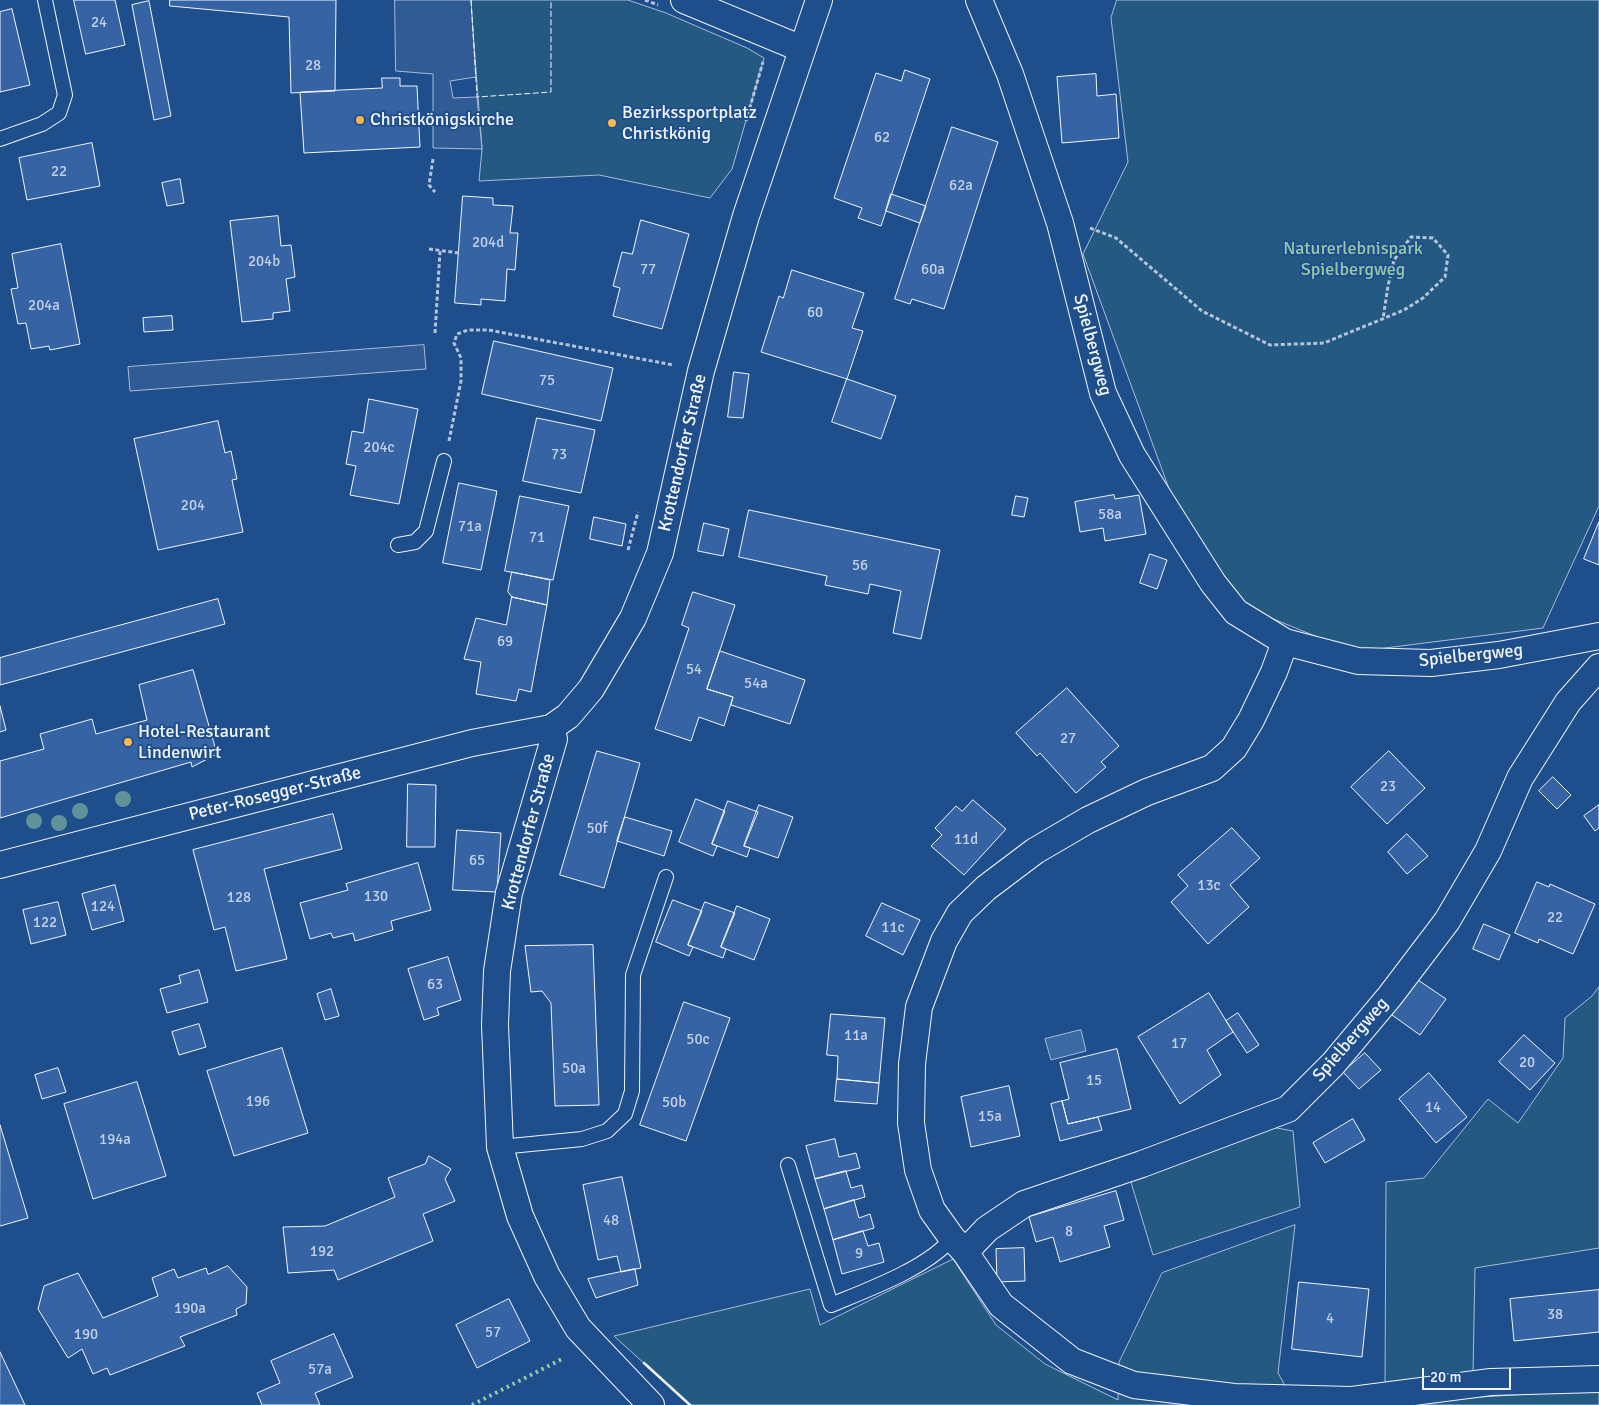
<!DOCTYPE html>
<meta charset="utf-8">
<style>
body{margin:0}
#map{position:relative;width:1599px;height:1405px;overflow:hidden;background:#1f4e8c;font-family:Signika,sans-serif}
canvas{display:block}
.scale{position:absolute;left:1422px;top:1368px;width:89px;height:22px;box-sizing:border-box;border:2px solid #f2f6ff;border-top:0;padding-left:6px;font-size:15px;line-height:18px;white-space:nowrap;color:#f2f6ff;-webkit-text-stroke:4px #1f4e8c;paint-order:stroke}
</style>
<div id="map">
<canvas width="1599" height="1405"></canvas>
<div class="scale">20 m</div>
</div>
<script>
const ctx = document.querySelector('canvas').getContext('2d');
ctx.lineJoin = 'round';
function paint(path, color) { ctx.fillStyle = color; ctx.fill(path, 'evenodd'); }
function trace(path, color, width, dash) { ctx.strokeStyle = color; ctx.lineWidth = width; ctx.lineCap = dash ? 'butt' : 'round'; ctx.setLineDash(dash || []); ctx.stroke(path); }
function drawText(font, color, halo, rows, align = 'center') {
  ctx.font = font + ' Signika,sans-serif'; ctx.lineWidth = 4; ctx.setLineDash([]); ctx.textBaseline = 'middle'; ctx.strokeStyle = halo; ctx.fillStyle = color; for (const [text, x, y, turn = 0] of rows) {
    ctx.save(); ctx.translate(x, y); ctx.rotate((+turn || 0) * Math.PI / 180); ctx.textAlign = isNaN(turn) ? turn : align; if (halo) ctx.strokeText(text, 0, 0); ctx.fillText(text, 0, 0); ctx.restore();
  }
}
const green = new Path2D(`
 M471,0h157l38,13 81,35 17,10 -32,111 -22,29 -111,-23 -120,6 3,-32z
 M1117,0h482v506l-56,122 -189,24 -139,-57 -18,-30 -114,-311 45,-92 -17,-144z
 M1599,987v261l-124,20 -2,105 7,24 119,-7v15h-217l3,-22 1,-201 38,-4 64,-79 30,24 45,-65 2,-40 27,-22z
 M1266,1126l27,5 7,76 -147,48 -23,-76z
 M1295,1225l-17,148 18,32h-606l-76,-69 196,-47 10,36 133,-66 43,66 49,39 73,36 1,-38 43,-89z`);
paint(green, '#245a82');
trace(green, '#a8bbd7', 1);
const parking = new Path2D(`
 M395,0h76l5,77 -26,4 3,17 24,-1 5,52 -49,-1v-74l-37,-3z
 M424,345l2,24 -296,22 -2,-24z`);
paint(parking, '#305b95');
trace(parking, '#a8bbd7', 1);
const water = new Path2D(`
 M1081,1030l5,21 -35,9 -6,-21z`);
paint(water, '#3b69a3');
trace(water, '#a8bbd7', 1);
const building = new Path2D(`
 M74,0h41l10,45 -39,9z
 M170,0h166l-1,91 -44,2 -2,-76 -119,-11z
 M149,1l22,115 -17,4 -22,-115z
 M12,9l18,76 -30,7v-80z
 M905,70l25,9 -49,147 -23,-8 4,-10 -28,-10 42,-125 25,8z
 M1096,74l1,22 19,-2 3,44 -57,5 -5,-66z
 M382,78h18v8h17l3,61 -116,6 -4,-61 82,-4z
 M952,127l46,15 -54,167 -32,-10 -2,5 -15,-5z
 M92,143l8,43 -73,14 -8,-42z
 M180,179l4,24 -17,3 -5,-23z
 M891,194l35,12 -6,17 -34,-12z
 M463,196l30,2v7l20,1 -3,27h8l-3,37 -8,-1 -2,32 -24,-2v6l-26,-2z
 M278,216l3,30 10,-1 4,32 -9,2 4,32 -17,2v6l-31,3 -12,-101z
 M641,220l48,14 -27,95 -49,-13 7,-28 -7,-2 9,-34 10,2z
 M61,244l19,100 -30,6 -1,-4 -18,3 -5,-26 -8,1 -7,-35 7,-1 -6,-34z
 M792,270l72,23 -12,35 11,3 -16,48 -86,-27 18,-56 4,2z
 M172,316l1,14 -29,2 -1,-14z
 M494,341l119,27 -12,53 -119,-27z
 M734,372l15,2 -6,44 -15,-1z
 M847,379l49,17 -15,43 -49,-17z
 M369,399l49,10 -19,95 -49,-9 6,-29 -10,-2 6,-33 11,2z
 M537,418l58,12 -14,63 -58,-12z
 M218,421l7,32 6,-2 6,28 -5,1 11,52 -85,18 -24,-111z
 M459,483l38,8 -16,79 -38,-7z
 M1114,495l1,4 24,-4 7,39 -41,7 -2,-13 -23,4 -5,-30z
 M520,496l49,10 -16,74 -48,-9z
 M1016,496l12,2 -4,19 -12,-2z
 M749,510l191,40 -19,89 -28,-6 8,-42 -31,-7 -2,10 -43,-9 2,-9 -88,-19z
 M594,517l32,7 -4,22 -32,-7z
 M1599,522v43l-15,-6z
 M704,523l25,6 -6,27 -25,-5z
 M1150,554l17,6 -10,29 -17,-6z
 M512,572l38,8 -3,25 -35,-8 -4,-5z
 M693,592l42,13 -28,84 26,8 -9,29 -25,-9 -8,24 -36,-12 34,-101 -7,-3z
 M512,597l35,8 -16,87 -12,-3 -3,12 -40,-7 5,-32 -17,-3 12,-41 30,7z
 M218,599l7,25 -225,61v-27z
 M720,651l85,29 -15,44 -59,-19 2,-8 -26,-8z
 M193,670l24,84 -25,13 -1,-5 -191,56v-57l44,-12 -4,-15 52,-15 4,15 51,-14 -8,-35z
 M1067,688l52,58 -18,16 5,5 -30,26 -36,-40 -3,3 -21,-23z
 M0,706l6,24 -6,2z
 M597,751l43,12 -36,125 -44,-13z
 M1389,751l36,37 -38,36 -36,-37z
 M1553,777l18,18 -14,14 -18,-18z
 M408,784l28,1 -1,62h-28z
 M696,799l29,12 -13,33 5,2 -4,10 -34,-14z
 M973,800l33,29 -42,46 -33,-29 11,-11 -7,-7 21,-22 6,5z
 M728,801l30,11 -14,34 6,2 -3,9 -35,-13z
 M759,805l34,12 -15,41 -34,-12z
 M1599,805v23l-4,3 -11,-15z
 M333,814l9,35 -78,20 23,90 -51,12 -11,-44 -11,3 -21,-80z
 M625,817l47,14 -8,25 -47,-15z
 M1232,828l28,30 -30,27 19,22 -41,37 -37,-42 17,-16 -10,-11z
 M457,830l44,3 -4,59 -44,-2z
 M1407,834l21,22 -21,18 -19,-22z
 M418,863l13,47 -40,11 2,9 -38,11 -2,-8 -20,5 -2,-5 -21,6 -10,-36 48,-13 -2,-6z
 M1537,882l12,5 1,-3 45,20 -22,50 -34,-15 -1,4 -23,-10z
 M115,885l9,36 -32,9 -10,-36z
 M673,900l29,11 -14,34 5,2 -4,9 -33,-14z
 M58,902l8,33 -35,9 -8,-34z
 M705,902l30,11 -14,34 5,2 -3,9 -35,-13z
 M882,903l38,17 -17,35 -37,-19z
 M737,906l33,13 -16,41 -33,-13z
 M1484,924l26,11 -11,25 -26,-11z
 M593,945l6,160 -44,1 -4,-103 -9,-12 -11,1 -6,-46z
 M448,957l13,43 -24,8 2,7 -15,5 -16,-51z
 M199,970l9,32 -41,11 -7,-24 21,-6 -2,-7z
 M1418,980l28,19 -26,36 -28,-20z
 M331,989l8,27 -14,4 -8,-26z
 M1209,993l24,39 -26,18 14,25 -41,29 -42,-67z
 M684,1002l46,16 -44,123 -46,-16z
 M1238,1013l21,32 -12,8 -21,-32z
 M831,1014l54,4 -6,65 -42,-4 1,-23 -11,-1z
 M199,1024l7,23 -27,8 -7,-23z
 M1524,1035l31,28 -25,27 -31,-28z
 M282,1048l26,85 -74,23 -27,-85z
 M1117,1049l14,60 -63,15 -6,-23 7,-2 -9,-36z
 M1365,1053l16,17 -22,19 -16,-17z
 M58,1068l8,24 -24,7 -7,-24z
 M1429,1073l38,44 -31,26 -37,-44z
 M837,1079l42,4 -2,21 -42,-3z
 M137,1082l29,94 -73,23 -29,-95z
 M1009,1086l11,50 -49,11 -10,-50z
 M1062,1101l6,23 30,-7 4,13 -42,11 -9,-37z
 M1353,1119l12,21 -40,23 -12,-20z
 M0,1125l28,93 -28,8z
 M835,1139l4,18 17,-4 4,15 -45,11 -9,-33z
 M429,1156l22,13 -6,10 10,22 -32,13 10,27 -95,39 -4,-10 -46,3 -5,-46 42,-1 70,-29 -7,-19 37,-14z
 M846,1171l5,17 11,-3 3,12 -41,12 -9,-30z
 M622,1177l19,91 -20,4 -4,-16 -19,4 -15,-75z
 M1116,1191l8,29 -20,6 6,21 -50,15 -7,-25 -17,5 -7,-25z
 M854,1200l5,18 11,-4 4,14 -41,12 -9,-31z
 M863,1231l5,15 11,-3 5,19 -42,12 -9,-34z
 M1024,1248l1,33 -28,1 -1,-33z
 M228,1266l19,21 -1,17 -10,5 1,6 -57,22 5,9 -75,29 -3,-7 -14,6 -11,-25 -14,9 -30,-49 6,-23 34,-13 25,45 55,-22 -6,-18 22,-9 4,9 28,-10 2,6z
 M635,1269l3,16 -42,13 -8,-19z
 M1299,1282l70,7 -7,68 -70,-8z
 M1599,1290v42l-85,9 -4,-42z
 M509,1299l21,42 -53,27 -21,-43z
 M334,1334l19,43 -38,16 5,12h-58l-5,-12 23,-10 -9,-22z
 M0,1352l25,53h-25z`);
paint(building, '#3563a3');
trace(building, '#f2f6ff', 1);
const lane = new Path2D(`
 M0,139l42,-15 17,-11 6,-18 -20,-95
 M398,545l17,-3 11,-11 18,-70
 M500,1147l82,-8 25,-8 18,-17 7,-23 1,-116 33,-98
 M788,1165l43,140c36,-15 97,-37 121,-67`);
const street = new Path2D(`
 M684,0l118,49
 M979,0l31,74 50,149 43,170 29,62 81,128 23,29 49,30 73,19 73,2 68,-8 100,-19
 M1285,642l-11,30 -23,48 -17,28 -22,20 -65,24 -59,28 -53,31 -49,37 -26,25 -16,28 -25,66 -7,57 -1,59 7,47 14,40 20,28 13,14 36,53 71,56 62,24 100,12 118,3 139,-18 108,-3
 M551,728l3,11 -45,154 -12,78 -2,54 5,122 20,69 27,60 31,52 73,77
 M0,865l472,-122 79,-15 17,-12 23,-27 42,-71 27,-65 41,-182 45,-155 73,-216
 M965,1252l22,-23 37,-25 118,-40 146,-55 45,-45 57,-68 57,-75 41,-70 32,-73 48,-76 31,-35`);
trace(lane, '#f2f6ff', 16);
trace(street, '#f2f6ff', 28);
trace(new Path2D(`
 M645,0l13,5
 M746,121l17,-59
 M433,159l-4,26 6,7
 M1090,228l26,10 86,73 68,34 54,-2 80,-33 19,-12 22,-21 3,-22 -15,-17 -22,-1 -17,23 -6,26 -5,33
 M429,249l30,4
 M435,333l5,-82
 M449,441l12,-60v-23l-7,-15 3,-9 11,-4h21l184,35
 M628,550l10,-38`), '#b3c4dc', 3, [4, 2.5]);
trace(lane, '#1f4e8c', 14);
trace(street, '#1f4e8c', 26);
trace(new Path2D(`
 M472,1405l92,-47`), '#97c8a6', 4, [2.5, 4]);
trace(new Path2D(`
 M471,0l6,97 74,-5v-92`), '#f2f6ff', 1, [6, 2.5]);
trace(new Path2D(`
 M644,1363l46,42`), '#f2f6ff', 2.5);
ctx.fillStyle = '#61919a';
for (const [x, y] of [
 [123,799],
 [80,811],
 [34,821],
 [59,823]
]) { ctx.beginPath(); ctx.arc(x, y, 8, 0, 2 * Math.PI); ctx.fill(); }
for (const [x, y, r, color] of [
 [360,120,5,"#ffb74d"],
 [612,123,5,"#ffb74d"],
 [128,742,5,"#ffb74d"]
]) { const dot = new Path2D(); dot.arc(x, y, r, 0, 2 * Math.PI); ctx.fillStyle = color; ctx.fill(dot); trace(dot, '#1f4e8c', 2); }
drawText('15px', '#c3d1e8', null, [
 ["24",99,23],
 ["28",313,66],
 ["62",882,138],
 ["22",59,172],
 ["62a",961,186],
 ["204d",488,243],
 ["204b",264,262],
 ["77",648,270],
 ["60a",933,270],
 ["204a",44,306],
 ["60",815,313],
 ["75",547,381],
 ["204c",379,448],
 ["73",559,455],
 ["204",193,506],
 ["58a",1110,515],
 ["71a",470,527],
 ["71",537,538],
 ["56",860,566],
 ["69",505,642],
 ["54",694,670],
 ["54a",756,684],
 ["27",1068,739],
 ["23",1388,787],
 ["50f",597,829],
 ["11d",966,840],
 ["65",477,861],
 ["13c",1209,886],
 ["130",376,897],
 ["128",239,898],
 ["124",103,907],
 ["22",1555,918],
 ["122",45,923],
 ["11c",893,928],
 ["63",435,985],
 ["11a",856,1036],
 ["50c",698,1040],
 ["17",1179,1044],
 ["20",1527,1063],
 ["50a",574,1069],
 ["15",1094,1081],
 ["196",258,1102],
 ["50b",674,1103],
 ["14",1433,1108],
 ["15a",990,1117],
 ["194a",115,1140],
 ["48",611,1221],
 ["8",1069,1232],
 ["192",322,1252],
 ["9",859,1254],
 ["190a",190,1309],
 ["38",1555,1315],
 ["4",1330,1319],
 ["57",493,1333],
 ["190",86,1335],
 ["57a",320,1370]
]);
drawText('18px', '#f2f6ff', '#1f4e8c', [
 ["Bezirkssportplatz",622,113],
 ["Christkönig",622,134],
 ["Christkönigskirche",370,120],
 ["Hotel-Restaurant",138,732],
 ["Lindenwirt",138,753]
], 'left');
drawText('18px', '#97c8a6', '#1f4e8c', [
 ["Naturerlebnispark",1353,249],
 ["Spielbergweg",1353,270]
]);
drawText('18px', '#f2f6ff', '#1f4e8c', [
 ["Spielbergweg",1092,345,75],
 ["Krottendorfer Straße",683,453,-77],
 ["Spielbergweg",1471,656,-6],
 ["Peter-Rosegger-Straße",275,794,-14],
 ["Krottendorfer Straße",529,832,-75],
 ["Spielbergweg",1351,1040,-49]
]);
</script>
